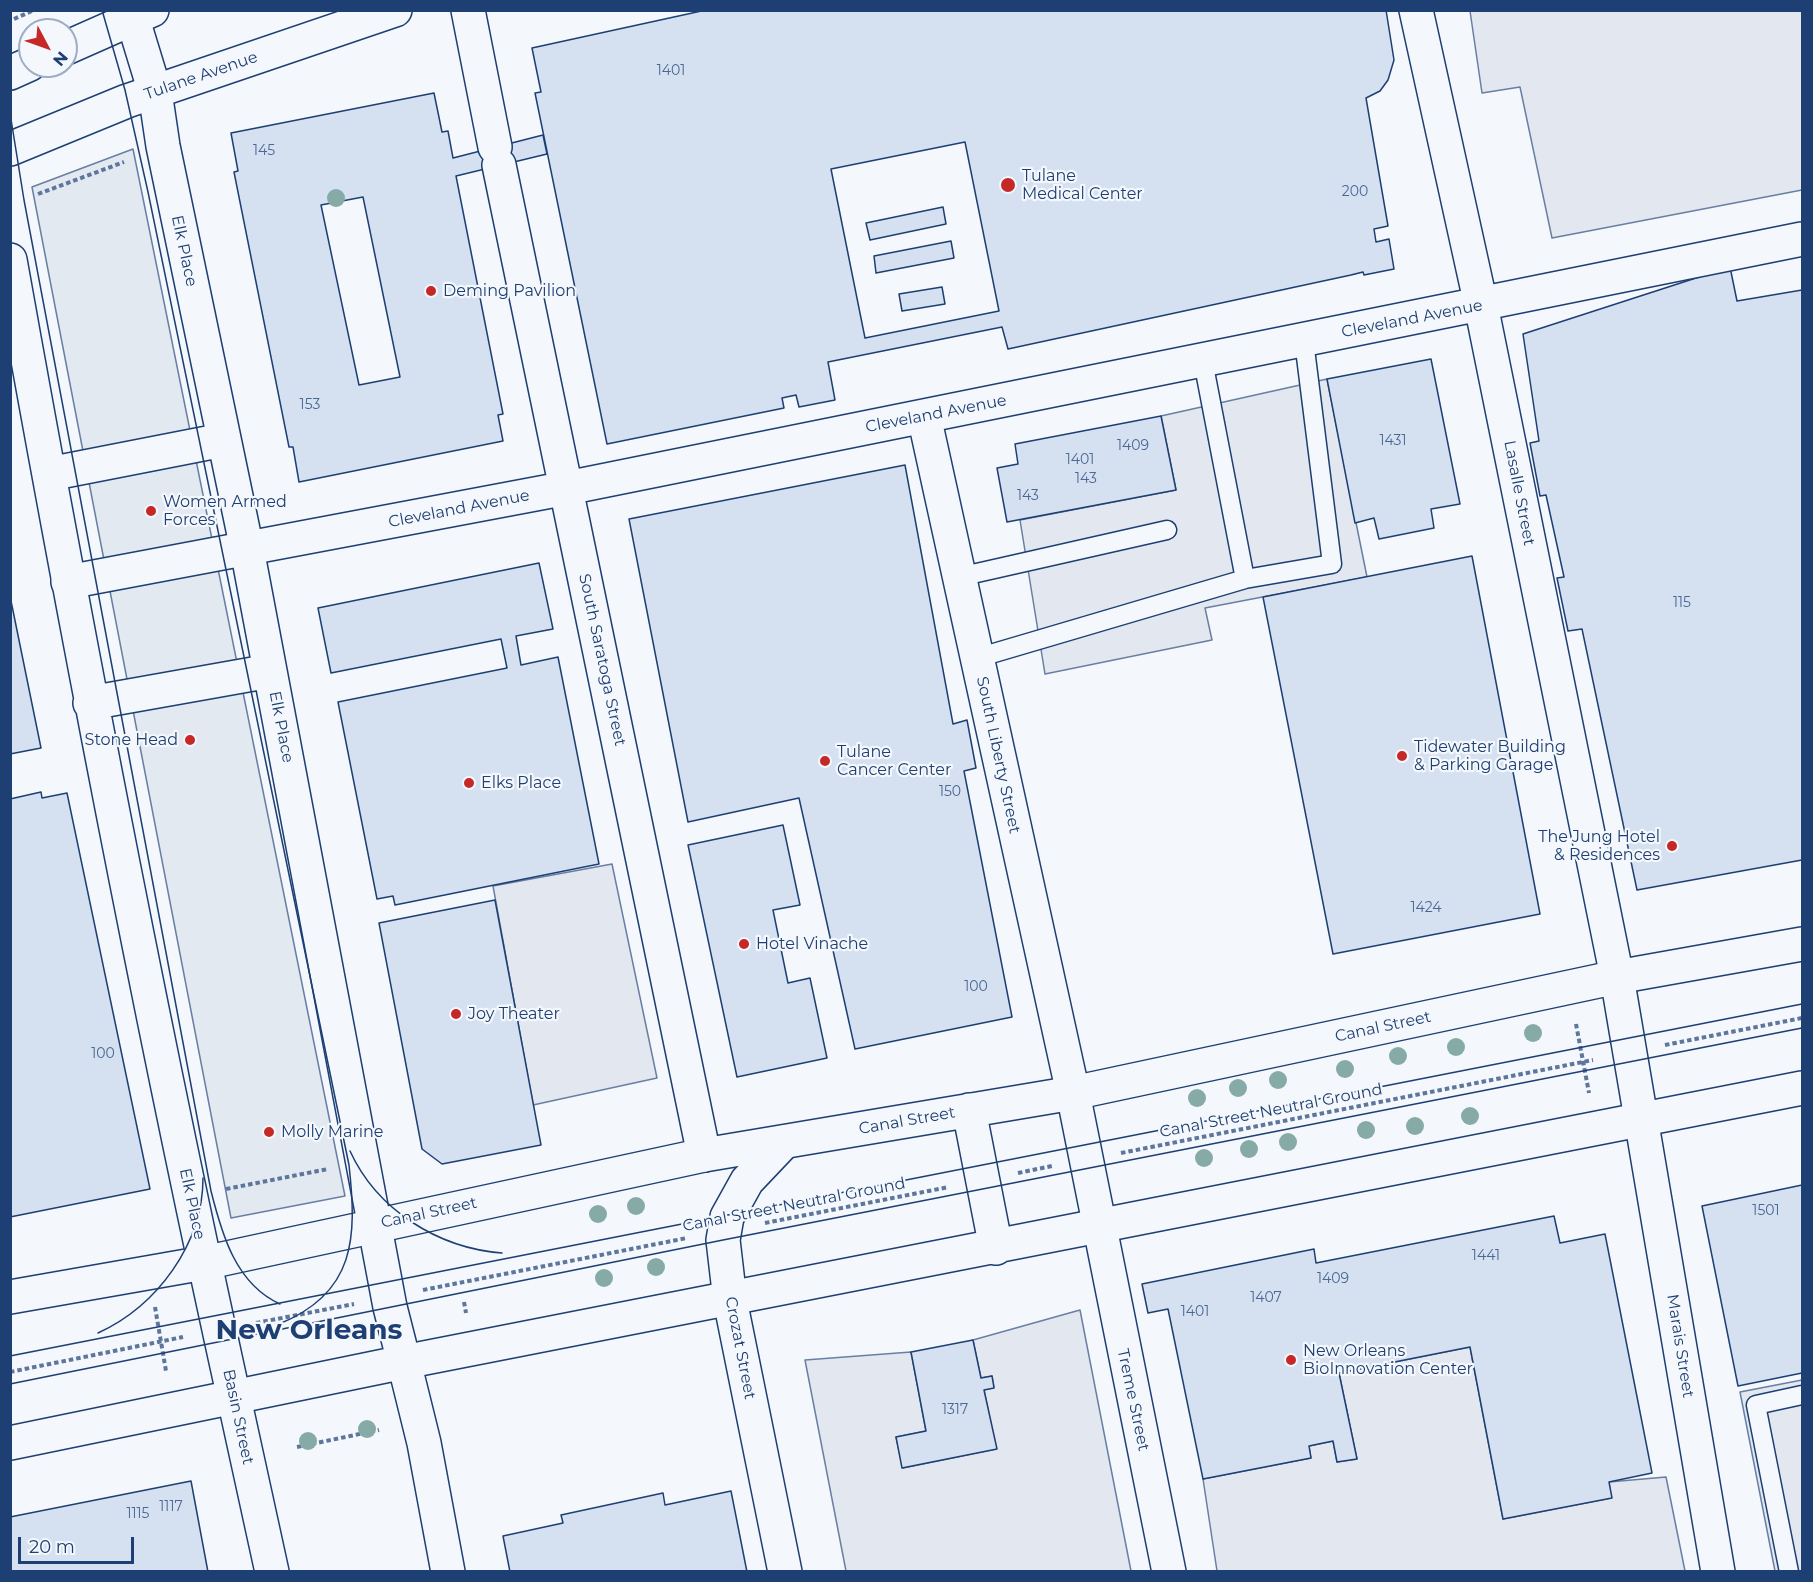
<!DOCTYPE html>
<style>
body{margin:0}
#map{position:relative;width:1813px;height:1582px;overflow:hidden;background:#f4f7fb;font-family:Montserrat,sans-serif}
canvas{display:block}
.frame{position:absolute;inset:0;border:12px solid #1d3f73;pointer-events:none}
.north{position:absolute;left:18px;top:18px;width:60px;height:60px;box-sizing:border-box;background:#f4f7fb;border:2px solid #9eadc5;border-radius:50%;rotate:131deg;font-size:16px;font-weight:700;line-height:24px;text-align:center;color:#1d3f73}
.north::after{content:'';display:block;margin:auto;width:21px;height:27px;background:#c62828;clip-path:polygon(50% 0,100% 100%,50% 72%,0 100%)}
.scale{position:absolute;left:18px;top:1537px;width:116px;height:27px;box-sizing:border-box;border:3px solid #1d3f73;border-top:0;padding-left:8px;font-size:18px;line-height:21px;white-space:nowrap;color:#1d3f73;-webkit-text-stroke:4px #f4f7fb;paint-order:stroke}
</style>
<div id="map">
<canvas width="1813" height="1582"></canvas>
<div class="frame"></div>
<div class="north">N</div>
<div class="scale">20 m</div>
</div>
<script>
const ctx = document.querySelector('canvas').getContext('2d');
ctx.lineJoin = 'round';
function paint(path, color) { ctx.fillStyle = color; ctx.fill(path, 'evenodd'); }
function trace(path, color, width, dash) { ctx.strokeStyle = color; ctx.lineWidth = width; ctx.lineCap = dash ? 'butt' : 'round'; ctx.setLineDash(dash || []); ctx.stroke(path); }
function drawText(font, color, halo, rows, align = 'center') {
  ctx.font = font + ' Montserrat,sans-serif'; ctx.lineWidth = 4.5; ctx.setLineDash([]); ctx.textBaseline = 'middle'; ctx.strokeStyle = halo; ctx.fillStyle = color; for (const [text, x, y, turn = 0] of rows) {
    ctx.save(); ctx.translate(x, y); ctx.rotate((+turn || 0) * Math.PI / 180); ctx.textAlign = isNaN(turn) ? turn : align; if (halo) ctx.strokeText(text, 0, 0); ctx.fillText(text, 0, 0); ctx.restore();
  }
}
const green = new Path2D(`
 M133,149l212,1047 -114,22 -199,-1031z`);
paint(green, '#e3e9f0');
trace(green, '#687fa3', 1.5);
const parking = new Path2D(`
 M1470,11h332v179l-250,48 -32,-151 -38,6z
 M1327,379l40,198 -162,31 7,32 -167,34 -25,-154 156,-30 -15,-74z
 M612,864l45,214 -124,27 -40,-219z
 M1080,1310l51,261h-285l-41,-211 106,-8 15,79 -30,6 7,31 93,-19 -12,-59 10,-3 -2,-11 -11,2 -8,-38z
 M1470,1347l33,172 108,-21 -2,-16 57,-5 19,94h-468l-14,-92 108,-21 -2,-12 24,-5 4,21 20,-3 -18,-86z
 M1802,1380v191h-27l-35,-179z`);
paint(parking, '#e3e8f0');
trace(parking, '#687fa3', 1.5);
const building = new Path2D(`
 M706,10h680l8,50 -6,20 -8,11 -14,7 22,128 -14,3 2,13 13,-3 5,30 -30,6 -1,-3 -12,3 -343,74 -6,-22 -174,35 7,38 -36,7 -3,-12 -14,3 2,10 -177,36 -72,-351 6,-1 -9,-44zM965,142l34,169 -134,27 -34,-169z
 M434,93l8,39 6,-1 5,27 90,-23 4,19 -91,22 47,238 -5,1 5,26 -204,41 -6,-35h-4l-55,-275 4,-1 -7,-38zM363,197l37,180 -41,8 -38,-180z
 M943,207l3,17 -76,16 -4,-17z
 M951,241l3,17 -78,15 -2,-17z
 M1730,267l7,34 65,-11v570l-165,30 -55,-261 -14,2 -11,-53 7,-1 -18,-82 -6,1 -10,-53 9,-2 -16,-107z
 M942,287l3,17 -43,7 -3,-17z
 M1431,359l29,145 -29,5 3,19 -55,11 -5,-21 -19,5 -28,-144z
 M1161,416l15,74 -169,32 -10,-54 21,-4 -3,-20z
 M905,465l48,259 14,-4 9,48 -12,3 48,246 -157,32 -56,-251 -111,24 -59,-303z
 M1472,556l68,358 -207,40 -70,-357z
 M539,563l14,66 -37,7 5,29 37,-8 41,207 -204,41 -2,-9 -16,3 -39,-197 169,-34 -6,-29 -170,34 -13,-65z
 M10,596l31,152 -31,6z
 M41,792l1,6 25,-5 83,396 -140,28v-418z
 M783,825l17,80 -27,5 15,73 22,-5 17,80 -90,19 -49,-232z
 M495,900l46,245 -99,19 -20,-15 -43,-226z
 M1802,1185v188l-64,13 -36,-180z
 M1554,1216l6,27 45,-9 47,239 -43,9 3,16 -109,21 -33,-172 -131,26 18,86 -20,3 -4,-21 -24,5 2,12 -108,21 -35,-170 -20,4 -6,-29 172,-35 2,14z
 M973,1340l8,38 11,-2 2,12 -10,2 13,59 -95,19 -6,-31 30,-6 -15,-79z
 M191,1481l17,91h-198v-55z
 M731,1491l16,81h-237l-7,-36 60,-13 -2,-8 102,-22 2,12z`);
paint(building, '#d5e0f0');
trace(building, '#1d3f73', 1.5);
const service = new Path2D(`
 M1203,361l42,218 87,-15 -28,-223
 M959,577l208,-47
 M977,658l268,-79
 M1789,1572l-33,-167 46,-10`);
const minor = new Path2D(`
 M468,10l27,137
 M1416,10l65,295 136,672 101,595
 M499,165l205,990
 M924,416l149,677 96,479
 M68,582l499,-94 1235,-249
 M784,1142l-37,39 -20,36 -4,23 7,60 55,272`);
const tertiary = new Path2D(`
 M66,48l86,-38
 M10,73l20,-9
 M10,149l117,-48 268,-91
 M404,1362l20,81 24,129
 M234,1398l38,174`);
const secondary = new Path2D(`
 M130,10l25,82 8,54 84,403 143,758 14,55
 M10,260c68,381 141,761 224,1138
 M49,474l174,-34
 M90,703l180,-32`);
const primary = new Path2D(`
 M969,1110l27,138
 M10,1297l194,-34 500,-108 369,-62 544,-116 185,-33
 M10,1443l394,-81 1398,-274`);
trace(service, '#1d3f73', 21);
trace(minor, '#1d3f73', 36);
trace(tertiary, '#1d3f73', 36);
trace(secondary, '#1d3f73', 36);
trace(primary, '#1d3f73', 36);
trace(new Path2D(`
 M14,19l20,-9
 M38,194l86,-32
 M1576,1024l13,69
 M1665,1045l137,-27
 M1121,1153l472,-93
 M1018,1173l34,-7
 M226,1189l102,-20
 M765,1223l184,-36
 M423,1290l264,-52
 M464,1302l2,11
 M155,1307l11,64
 M256,1323l98,-19
 M10,1372l173,-35
 M297,1447l82,-17`), '#5e769c', 4, [4.5, 3]);
trace(service, '#f4f7fb', 18);
trace(minor, '#f4f7fb', 33);
trace(tertiary, '#f4f7fb', 33);
trace(secondary, '#f4f7fb', 33);
trace(primary, '#f4f7fb', 33);
trace(new Path2D(`
 M102,10l23,80 23,102 201,973c8,72 7,128 -70,159
 M10,113l14,87 187,991c11,44 25,93 69,113
 M350,1151c27,59 88,97 152,102
 M98,1333c59,-27 105,-89 105,-155
 M10,1356l1792,-352
 M10,1384l713,-144 1079,-212`), '#1d3f73', 1.5);
ctx.fillStyle = '#86aba6';
for (const [x, y] of [
 [336,198],
 [1533,1033],
 [1456,1047],
 [1398,1056],
 [1345,1069],
 [1278,1080],
 [1238,1088],
 [1197,1098],
 [1470,1116],
 [1415,1126],
 [1366,1130],
 [1288,1142],
 [1249,1149],
 [1204,1158],
 [636,1206],
 [598,1214],
 [656,1267],
 [604,1278],
 [367,1429],
 [308,1441]
]) { ctx.beginPath(); ctx.arc(x, y, 9, 0, 2 * Math.PI); ctx.fill(); }
for (const [x, y, r, color] of [
 [1008,185,8,"#c62828"],
 [431,291,6,"#c62828"],
 [151,511,6,"#c62828"],
 [190,740,6,"#c62828"],
 [1402,756,6,"#c62828"],
 [825,761,6,"#c62828"],
 [469,783,6,"#c62828"],
 [1672,846,6,"#c62828"],
 [744,944,6,"#c62828"],
 [456,1014,6,"#c62828"],
 [269,1132,6,"#c62828"],
 [1291,1360,6,"#c62828"]
]) { const dot = new Path2D(); dot.arc(x, y, r, 0, 2 * Math.PI); ctx.fillStyle = color; ctx.fill(dot); trace(dot, '#f4f7fb', 2); }
drawText('14px', '#4b6792', null, [
 ["1401",671,71],
 ["145",264,151],
 ["200",1355,192],
 ["153",310,405],
 ["1431",1393,441],
 ["1409",1133,446],
 ["1401",1080,460],
 ["143",1086,479],
 ["143",1028,496],
 ["115",1682,603],
 ["150",950,792],
 ["1424",1426,908],
 ["100",976,987],
 ["100",103,1054],
 ["1501",1766,1211],
 ["1441",1486,1256],
 ["1409",1333,1279],
 ["1407",1266,1298],
 ["1401",1195,1312],
 ["1317",955,1410],
 ["1117",171,1507],
 ["1115",138,1514]
]);
drawText('16px', '#1d3f73', '#f4f7fb', [
 ["Tulane Avenue",201,76,-19],
 ["Elk Place",184,251,78],
 ["Cleveland Avenue",1412,319,-11],
 ["Cleveland Avenue",936,414,-11],
 ["Lasalle Street",1519,493,79],
 ["Cleveland Avenue",459,509,-11],
 ["South Saratoga Street",602,660,78],
 ["Elk Place",281,727,79],
 ["South Liberty Street",998,755,78],
 ["Canal Street",1383,1027,-12],
 ["Canal Street Neutral Ground",1271,1111,-11],
 ["Canal Street",907,1121,-10],
 ["Elk Place",192,1204,78],
 ["Canal Street Neutral Ground",794,1205,-11],
 ["Canal Street",429,1213,-12],
 ["Marais Street",1680,1346,81],
 ["Crozat Street",740,1348,79],
 ["Treme Street",1133,1400,78],
 ["Basin Street",238,1417,78]
]);
drawText('16px', '#1d3f73', '#f4f7fb', [
 ["Tulane",1022,176],
 ["Medical Center",1022,194],
 ["Deming Pavilion",443,291],
 ["Women Armed",163,502],
 ["Forces",163,520],
 ["Stone Head",178,740,"right"],
 ["Tidewater Building",1414,747],
 ["& Parking Garage",1414,765],
 ["Tulane",837,752],
 ["Cancer Center",837,770],
 ["Elks Place",481,783],
 ["The Jung Hotel",1660,837,"right"],
 ["& Residences",1660,855,"right"],
 ["Hotel Vinache",756,944],
 ["Joy Theater",468,1014],
 ["Molly Marine",281,1132],
 ["New Orleans",1303,1351],
 ["BioInnovation Center",1303,1369]
], 'left');
drawText('bold 28px', '#1d3f73', '#f4f7fb', [
 ["New Orleans",309,1331]
]);
</script>
